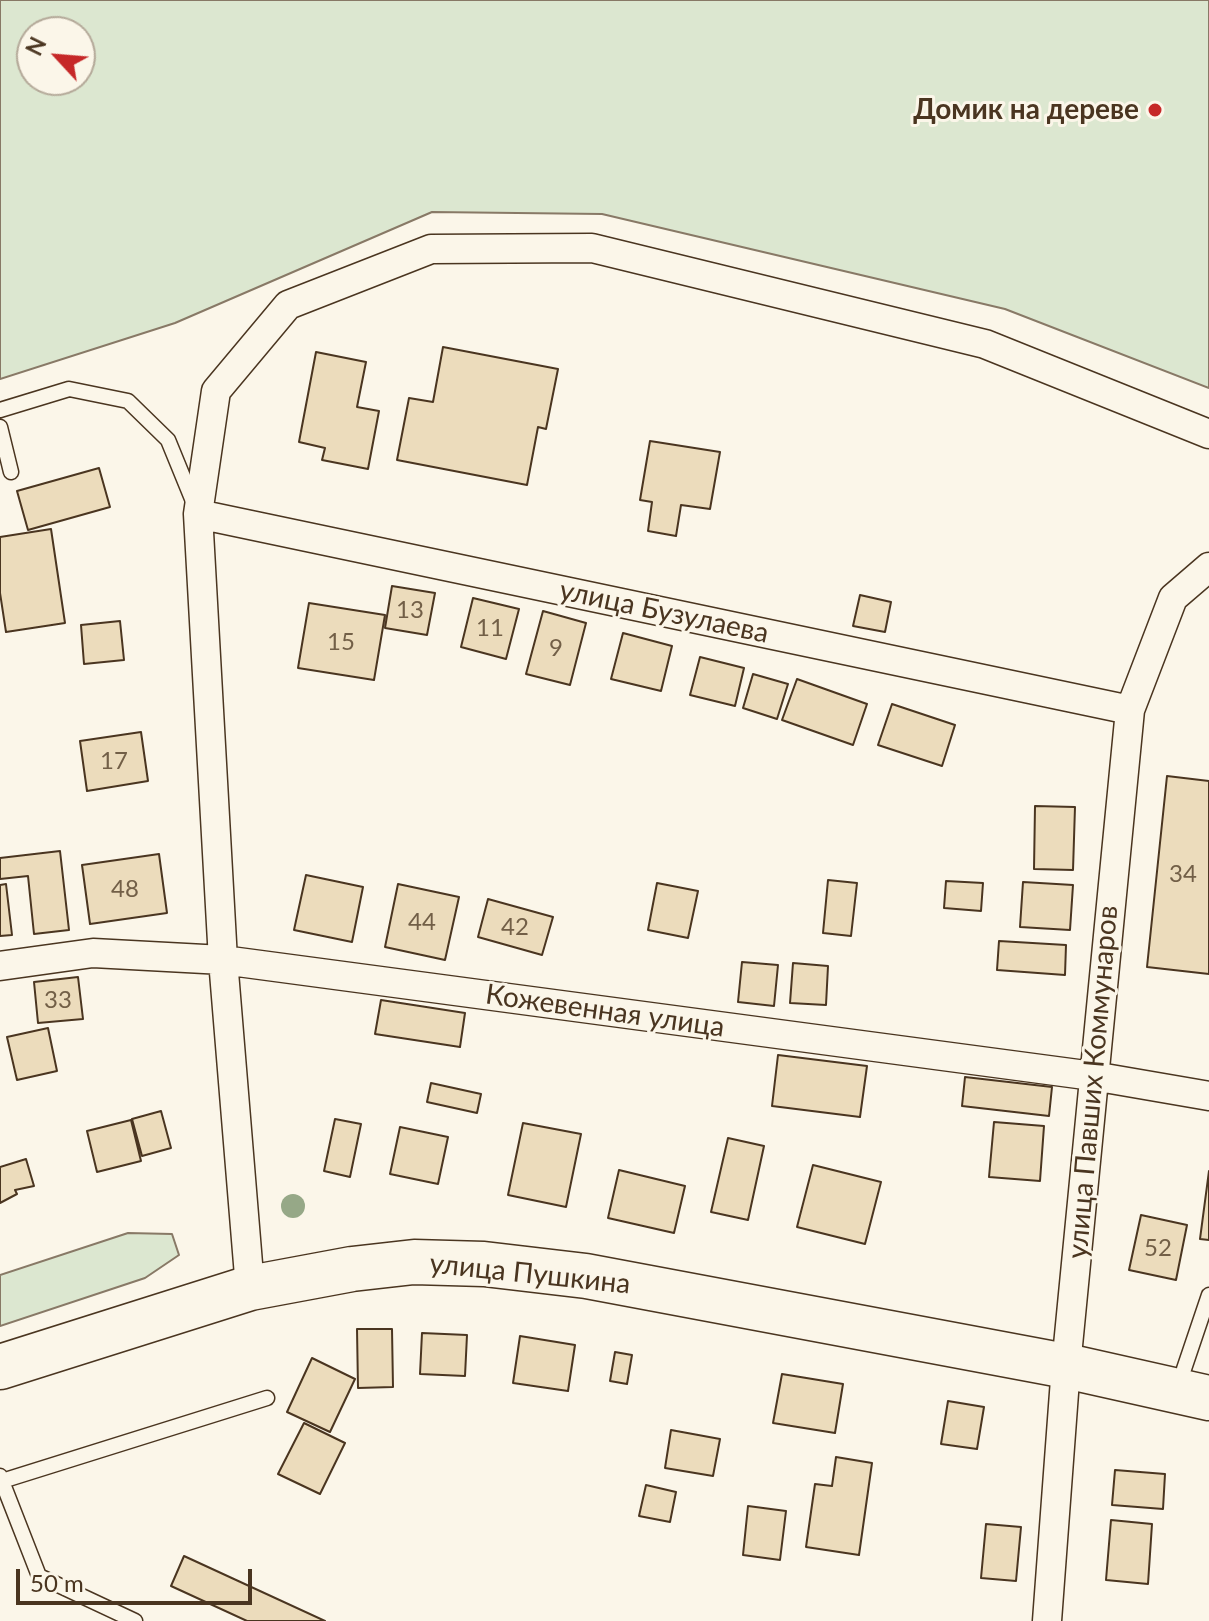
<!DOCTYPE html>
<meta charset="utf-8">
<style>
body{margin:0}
#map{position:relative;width:1209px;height:1621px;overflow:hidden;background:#fbf6e9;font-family:Lato,sans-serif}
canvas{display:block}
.north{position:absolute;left:16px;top:16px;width:80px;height:80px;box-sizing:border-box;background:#fbf6e9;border:2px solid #b4a999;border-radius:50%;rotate:296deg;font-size:22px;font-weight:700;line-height:32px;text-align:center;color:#4a3520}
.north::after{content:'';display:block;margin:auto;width:28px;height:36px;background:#c62828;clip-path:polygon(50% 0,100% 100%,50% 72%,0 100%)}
.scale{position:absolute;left:16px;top:1569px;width:236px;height:36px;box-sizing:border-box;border:4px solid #4a3520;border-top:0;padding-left:10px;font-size:24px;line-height:28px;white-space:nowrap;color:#4a3520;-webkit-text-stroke:6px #fbf6e9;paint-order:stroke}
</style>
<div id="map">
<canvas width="1209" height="1621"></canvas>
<div class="north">N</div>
<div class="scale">50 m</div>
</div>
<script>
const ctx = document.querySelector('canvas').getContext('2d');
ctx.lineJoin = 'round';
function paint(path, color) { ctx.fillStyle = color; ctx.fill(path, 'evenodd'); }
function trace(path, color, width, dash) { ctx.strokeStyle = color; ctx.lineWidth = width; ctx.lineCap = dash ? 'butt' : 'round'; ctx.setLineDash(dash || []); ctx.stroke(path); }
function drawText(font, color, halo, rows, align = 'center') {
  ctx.font = font + ' Lato,sans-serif'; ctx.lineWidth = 6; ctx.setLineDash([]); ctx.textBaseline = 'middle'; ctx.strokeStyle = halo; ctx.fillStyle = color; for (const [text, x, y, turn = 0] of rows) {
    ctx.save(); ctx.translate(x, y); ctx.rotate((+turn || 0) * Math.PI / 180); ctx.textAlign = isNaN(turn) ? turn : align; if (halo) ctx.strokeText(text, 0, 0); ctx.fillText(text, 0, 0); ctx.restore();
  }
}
const green = new Path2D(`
 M0,0h1209v388l-204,-79 -403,-95 -170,-2 -257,111 -175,56zM32,32h48v48h-48z
 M128,1233l44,1 7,21 -34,23 -145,48v-51z`);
paint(green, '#dce7d0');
trace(green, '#887966', 2);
const building = new Path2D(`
 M443,347l115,22 -12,60 -8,-2 -11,58 -130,-25 12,-62 24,4z
 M316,352l50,10 -9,45 22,4 -11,58 -46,-9 3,-12 -26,-6z
 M650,441l70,11 -10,57 -29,-4 -5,31 -28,-5 4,-29 -12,-2z
 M99,468l11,39 -82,23 -11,-39z
 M51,529l14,94 -59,9 -6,-39v-56z
 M392,586l43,7 -8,42 -42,-7z
 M860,595l31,7 -6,30 -32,-6z
 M473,598l46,11 -13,50 -45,-12z
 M309,603l76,12 -11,65 -76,-12z
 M543,611l43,12 -16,62 -44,-11z
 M120,621l4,39 -40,4 -3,-39z
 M623,633l49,13 -11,45 -50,-12z
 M700,657l44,11 -9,38 -45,-11z
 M753,674l35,10 -11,35 -34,-11z
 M797,679l70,25 -14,41 -71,-25z
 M892,704l63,21 -13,41 -64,-21z
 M141,732l7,49 -61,10 -7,-50z
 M1167,776l42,5v193l-62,-7z
 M1035,806l40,1 -2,63 -39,-1z
 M60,851l9,79 -35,4 -6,-58 -28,3v-21z
 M159,854l8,59 -77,11 -8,-59z
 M306,875l57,12 -11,55 -58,-12z
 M828,880l29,3 -6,53 -28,-3z
 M946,881l37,2 -2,28 -37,-3z
 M1023,882l50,3 -3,45 -50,-3z
 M657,883l41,8 -10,47 -40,-8z
 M6,884l6,51 -12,1v-51z
 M398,884l61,13 -14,63 -60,-13z
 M488,899l65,18 -11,38 -64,-18z
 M999,941l67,4 -1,30 -68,-5z
 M742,962l36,3 -4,41 -36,-4z
 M793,963l35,3 -2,39 -36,-2z
 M78,977l5,42 -45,4 -4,-41z
 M381,1000l84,13 -5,34 -85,-13z
 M48,1028l9,43 -40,9 -10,-43z
 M778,1055l89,11 -7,51 -88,-11z
 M965,1077l87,10 -3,29 -87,-10z
 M431,1083l50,11 -4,19 -50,-11z
 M161,1111l10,37 -29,8 -10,-37z
 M335,1119l26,5 -11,53 -26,-6z
 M131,1120l10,41 -44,11 -10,-41z
 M994,1122l50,4 -4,55 -51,-4z
 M523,1123l58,11 -15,73 -58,-12z
 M400,1127l48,10 -10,47 -48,-10z
 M728,1138l36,8 -16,74 -37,-8z
 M26,1159l8,27 -19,4 2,4 -17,9v-36z
 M813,1165l68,17 -16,62 -68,-17z
 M619,1170l66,16 -11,47 -66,-15z
 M1209,1171v69l-9,-1z
 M1141,1215l46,10 -11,55 -47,-10z
 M357,1329h35l1,58 -35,1z
 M422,1333l45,2 -2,41 -45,-2z
 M520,1336l55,9 -7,46 -55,-8z
 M615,1352l17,3 -5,29 -17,-3z
 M312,1358l43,21 -25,53 -43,-20z
 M782,1374l61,10 -8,49 -62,-10z
 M948,1401l36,6 -7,42 -36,-5z
 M304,1423l41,20 -25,51 -42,-20z
 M671,1430l49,9 -7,37 -48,-8z
 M836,1457l36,6 -13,92 -53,-8 9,-63 17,2z
 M1115,1470l50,4 -2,35 -51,-4z
 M646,1485l30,7 -6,30 -31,-6z
 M748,1506l38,5 -6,49 -37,-5z
 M1111,1520l41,4 -4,60 -42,-4z
 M986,1524l35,3 -5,54 -35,-3z
 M184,1556l141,65h-78l-76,-35z`);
paint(building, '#ecdcbc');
trace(building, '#4a3520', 2);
const lane = new Path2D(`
 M0,410l69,-21 59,12 40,39 27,66
 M0,427l11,45
 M1184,1369l25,-74
 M0,1476l39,100 96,45
 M2,1481l265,-83`);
const street = new Path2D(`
 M198,514l932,196
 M0,966l93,-13 130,7 870,116 116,20
 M250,1288l-27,-328 -25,-446 18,-123 72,-86 143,-56 161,-1 393,96 224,90
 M1047,1621l19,-255 64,-656 43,-112 36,-31`);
const primary = new Path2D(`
 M0,1367l250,-79 102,-19 62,-7 70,2 102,12 480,90 143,32`);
trace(lane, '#4a3520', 17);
trace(street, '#4a3520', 31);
trace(primary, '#4a3520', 47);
trace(lane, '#fbf6e9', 14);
trace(street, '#fbf6e9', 28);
trace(primary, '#fbf6e9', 44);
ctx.fillStyle = '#96a887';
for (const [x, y] of [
 [293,1206]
]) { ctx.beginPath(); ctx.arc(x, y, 12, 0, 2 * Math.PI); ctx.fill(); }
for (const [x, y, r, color] of [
 [1155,110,8,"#c62828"]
]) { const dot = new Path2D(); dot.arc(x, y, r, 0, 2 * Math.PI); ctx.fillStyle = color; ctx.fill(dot); trace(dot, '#fbf6e9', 3); }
drawText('24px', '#725f47', null, [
 ["13",410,610],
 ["11",490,628],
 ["15",341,642],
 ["9",556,648],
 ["17",114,761],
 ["34",1183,874],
 ["48",125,889],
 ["44",422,922],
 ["42",515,927],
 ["33",58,1000],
 ["52",1158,1248]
]);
drawText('bold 28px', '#4a3520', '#fbf6e9', [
 ["Домик на дереве",1139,110]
], 'right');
drawText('28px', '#4a3520', '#fbf6e9', [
 ["улица Бузулаева",664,612,12],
 ["Кожевенная улица",605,1011,8],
 ["улица Павших Коммунаров",1093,1082,-85],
 ["улица Пушкина",530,1274,6]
]);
</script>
